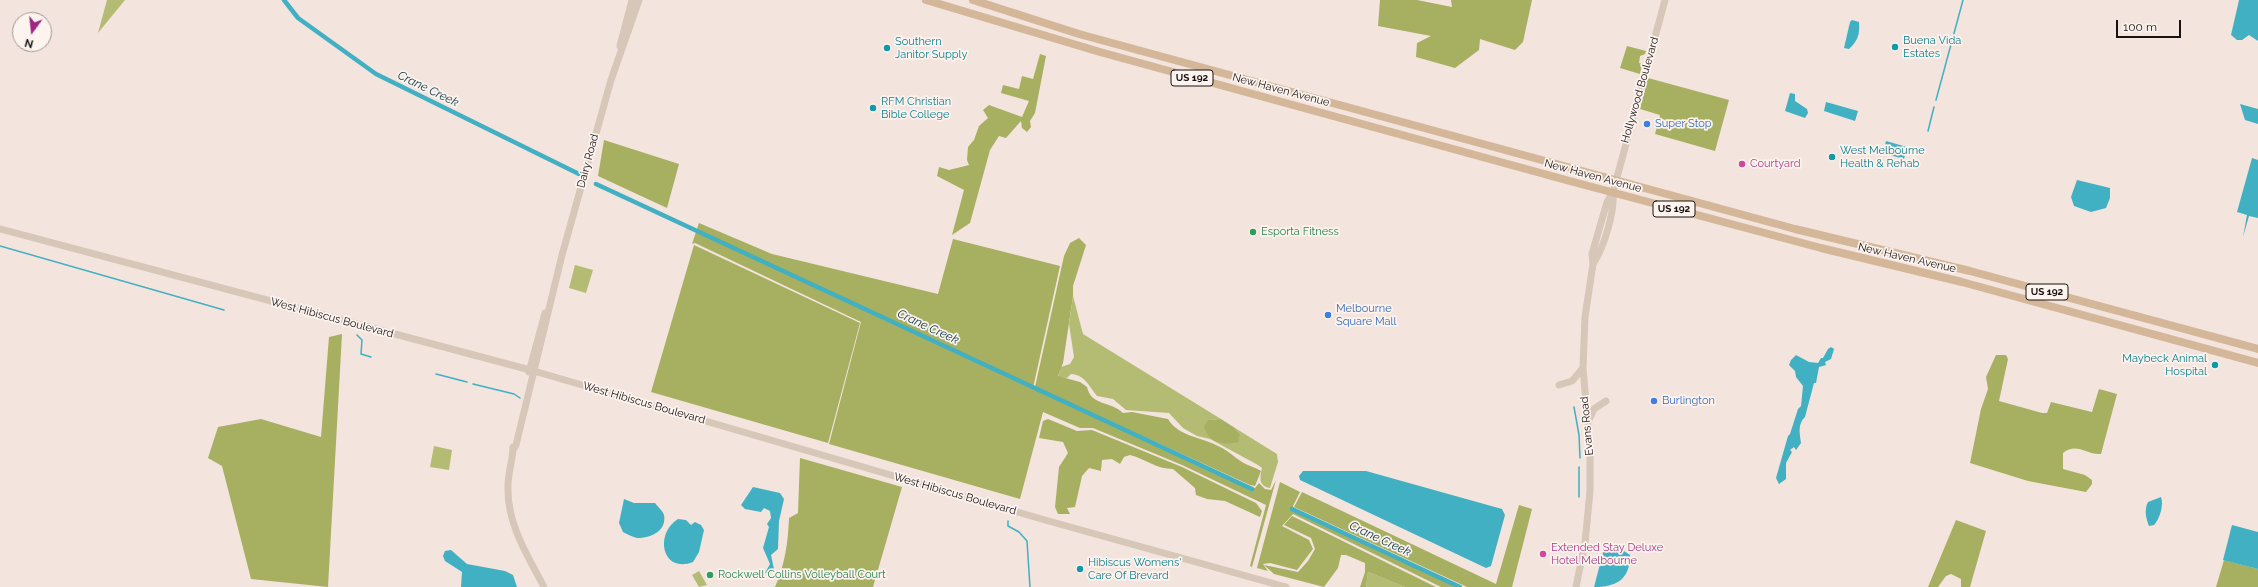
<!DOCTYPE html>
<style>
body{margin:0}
#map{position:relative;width:2258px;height:587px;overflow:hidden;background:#f4e4de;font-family:Raleway,sans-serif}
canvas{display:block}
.north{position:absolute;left:12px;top:12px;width:40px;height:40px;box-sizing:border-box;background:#fdf3ef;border:1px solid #a19996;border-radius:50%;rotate:195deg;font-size:11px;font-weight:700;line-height:16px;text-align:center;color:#181311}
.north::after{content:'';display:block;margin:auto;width:14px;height:18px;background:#9d2781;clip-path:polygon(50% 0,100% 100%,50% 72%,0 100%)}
.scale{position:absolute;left:2116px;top:20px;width:65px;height:18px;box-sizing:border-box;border:2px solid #181311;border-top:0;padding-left:5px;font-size:12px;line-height:14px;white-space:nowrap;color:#181311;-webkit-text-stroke:3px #fdf3ef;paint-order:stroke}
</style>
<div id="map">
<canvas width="2258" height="587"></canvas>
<div class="north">N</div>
<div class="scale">100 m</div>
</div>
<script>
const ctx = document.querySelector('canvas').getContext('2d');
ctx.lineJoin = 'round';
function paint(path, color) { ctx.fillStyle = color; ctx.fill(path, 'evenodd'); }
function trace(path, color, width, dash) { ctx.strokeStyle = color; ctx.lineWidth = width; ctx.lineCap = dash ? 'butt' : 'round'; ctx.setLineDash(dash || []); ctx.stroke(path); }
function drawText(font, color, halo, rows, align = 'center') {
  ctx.font = font + ' Raleway,sans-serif'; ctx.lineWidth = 3.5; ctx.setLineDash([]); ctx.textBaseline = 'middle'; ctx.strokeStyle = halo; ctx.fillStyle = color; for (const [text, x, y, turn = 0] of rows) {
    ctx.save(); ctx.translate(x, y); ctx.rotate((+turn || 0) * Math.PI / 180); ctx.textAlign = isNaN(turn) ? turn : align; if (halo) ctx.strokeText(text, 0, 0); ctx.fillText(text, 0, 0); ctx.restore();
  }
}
paint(new Path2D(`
 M107,0h18l-27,33z
 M575,265l18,5 -7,23 -17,-5z
 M1073,296l10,38 138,85 -13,1 32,14 -5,-6 42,26 1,8 -8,26c-12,-2 -10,-11 -8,-20l-4,-3 -48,-26 -13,-3 -14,-8 -14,-15 -43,-3 -13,-11 -16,-3c-8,-10 -12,-21 -26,-22l-4,4 -9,-1 3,-10 9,-3 4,-7 -5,-33z
 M434,446l18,4 -3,20 -19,-3z
 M699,571l8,14 -8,2 -7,-12z
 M1368,572l37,15h-39z`), '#b4bc74');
paint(new Path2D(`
 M1380,0h37l35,7 -1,-7h81l-9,42 -8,8 -35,-11 -1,11 -24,18 -39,-11 1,-14 14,-7 -53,-10z
 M1627,46l19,5 -1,3 -5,2 -1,7 3,1 -2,10 -20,-6z
 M1040,54l6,2 -11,57 -5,8 1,6 -4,5 -5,-4 -1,-7 -15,17 -7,-2 -9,14 -20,73 -18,12 12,-45 -27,-14 2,-9 10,3 20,-5 -2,-5 1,-13 6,-7 5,-14 9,-8 -5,-8 6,-5 33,12 7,-16 -28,-8 2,-8 16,4 3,-13 11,3z
 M1648,78l81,22 -14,51 -60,-17 5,-19 -20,-6z
 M604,140l75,24 -12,44 -69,-32z
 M699,223l73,31 166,40 15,-55 107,27 -27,122 216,99 6,1 4,-5 6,6 6,1 5,-10 -24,87 -2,-1 16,-61 -84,-40 -89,-37h-13l-37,-16 -23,87 -191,-55 32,-122 -166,-79 -3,1z
 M1079,238l7,7 -13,41v10l-10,67 -5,13 22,6 7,5c4,19 24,14 36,26l9,-1 36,7c10,17 32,18 48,26 10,4 17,11 26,17 6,4 13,5 19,9l-6,15 -5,-1 -215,-98 29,-131 6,-13z
 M694,245l166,78 -32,120 -177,-51z
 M342,334l-14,253 -77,-8 -29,-113 -14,-8 10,-31 43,-8 60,18 8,-100z
 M1996,355h10l2,4 -9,42 43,12h5l4,-11 41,10 7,-23 18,5 -16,60c-15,1 -24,-12 -38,-1v16l22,6 7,5v4l-6,8 -58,-11 -58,-18 11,-54 7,-20 -2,-12z
 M1048,419l29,12 15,-1 90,37 74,36 6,8 -2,6 -35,-16 -18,-2 -11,-4 -1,-7 -22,-19c-17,0 -27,-10 -43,-14l-6,2 -4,7 -8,-5 -10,1 -1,11 -12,-3 -7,8 -7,31 -8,1 3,6h-12l-3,-7 4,-40 9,-14 -5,-11 -24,-4 4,-17z
 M1221,419l14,9 5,6 -2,8c-14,4 -31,0 -34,-16l4,-6z
 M800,458l102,29 -29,100h-98c10,-23 13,-44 14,-69l9,-5z
 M1280,482l20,10 -7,14 1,3 168,78h-21l-148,-73 -11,12 27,14 4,9 -16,21 -27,-7 -7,1 5,7 -11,-3z
 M1302,492l194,92 23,-79 13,4 -20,78h-45l-173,-80z
 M1292,516l144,71h-31l-37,-15 -2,15h-6l5,-15v-9l-19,-8h-5l-3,13 -14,19 -50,-13 -10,-9 34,7 10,-11 7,-12 -4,-11 -27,-13z
 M1956,520l30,11 -16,56h-9v-8l-10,-5 -5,2 -8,11h-10z
 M2224,560l34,9v18h-42z`), '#a7af61');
paint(new Path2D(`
 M2239,0h19v41l-9,-6 -7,5h-5l-6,-5z
 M1852,20l7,2c1,12 -1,19 -10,27l-5,-1 6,-26z
 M1790,93l5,1v7l12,8 1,4 -3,5 -20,-7z
 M1826,102l32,9 -3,10 -31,-10z
 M2240,104l18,5v15l-13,-4z
 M1886,141l21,6 -3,12 -21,-6z
 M2252,158l6,2v58l-9,-2 -6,21 4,-22 -10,-3z
 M2077,180l33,8v10l-4,10 -15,4 -17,-6 -3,-9z
 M1831,347l3,2 -3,10 -6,3 1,3 -7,2 -3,16h-2l-9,34c-8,7 -5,18 -4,26l-5,7 -2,-3 -4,3 2,2 -6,11v16l-7,5 -3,-6 12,-42 2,-2 8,-25 3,-3 2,-20 -7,-9 -1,-6 -6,-6 2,-5 5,-5 13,7 9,1 3,-5h2l5,-9z
 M1303,471h63l136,38 3,6 -14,51 -5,2 -186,-88 -1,-4z
 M753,487l27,6 4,6 -5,22 -1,28 -7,6 3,14 -5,5 -4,-1 5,-9 -7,-16 6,-21 -2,-3 4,-6 -1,-7 -6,-3 -3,4 -16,-3 -4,-4z
 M2161,497c3,7 -1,22 -7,28l-5,1c-3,-8 -5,-16 -1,-24z
 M624,499l10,4h21c2,3 8,8 9,12 3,16 -13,23 -27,23 -4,-1 -10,-4 -14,-6l-4,-9z
 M678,519l8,1 5,5 4,-3 6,3 3,5 -5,22 -6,10c-31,12 -39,-28 -15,-43z
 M2232,525l26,7v37l-35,-9z
 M1609,546l12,3 9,6c0,25 -14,32 -36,32l10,-38z
 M451,550l16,14 38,7 8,4 4,12h-56l1,-15 -17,-11 -2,-5 2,-5z`), '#40b0c2');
trace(new Path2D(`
 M1936,100l27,-100
 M1928,131l6,-24
 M0,246l224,64
 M357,335l5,5 -1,14 10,3
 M436,374l31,8
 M473,384l41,10 6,4
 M1574,407l5,28 1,23
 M1579,497v-30
 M1008,521v5l11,6 8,9 3,46`), '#40b0c2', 1.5);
trace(new Path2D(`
 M284,0l14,18 78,56 203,100
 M596,184l656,305
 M1292,509l168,78`), '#40b0c2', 4.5);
trace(new Path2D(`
 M620,46l12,-46
 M0,229l534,142 511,149 241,67
 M1593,264c11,-16 22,-53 20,-72
 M529,372l16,-59
 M1559,385l13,-4 11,-13
 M1588,422l6,-13 12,-8
 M513,447c0,14 -6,28 -5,43 0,36 20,66 36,97
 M513,450l3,-5 46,-190 49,-175 28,-80
 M1576,587l9,-44 5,-52v-42l-7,-81 2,-51 8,-53 -1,-10 15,-52 6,-10 52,-192`), '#d6c7b8', 7);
trace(new Path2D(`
 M926,0l174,52 466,128 255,68 141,34 296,81
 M973,0l106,34 716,195 175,42 288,78`), '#d4b798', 8);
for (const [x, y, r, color] of [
 [1895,47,4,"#0f9aa8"],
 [887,48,4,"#0f9aa8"],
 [873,108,4,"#0f9aa8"],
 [1647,124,4,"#3f7fe0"],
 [1832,157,4,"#0f9aa8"],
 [1742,164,4,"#d1479c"],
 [1253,232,4,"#2e9e5b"],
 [1328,315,4,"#3f7fe0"],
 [2215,365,4,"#0f9aa8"],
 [1654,401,4,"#3f7fe0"],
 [1543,554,4,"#d1479c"],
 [1080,569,4,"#0f9aa8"],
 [710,575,4,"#2e9e5b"]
]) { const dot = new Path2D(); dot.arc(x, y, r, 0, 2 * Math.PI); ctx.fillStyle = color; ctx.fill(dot); trace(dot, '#fdf3ef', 1.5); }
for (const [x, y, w] of [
 [1192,78,42],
 [1674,209,42],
 [2047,292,42]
]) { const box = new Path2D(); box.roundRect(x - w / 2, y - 8, w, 16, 3); ctx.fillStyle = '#fdf3ef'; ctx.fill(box); trace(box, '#181311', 1); }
drawText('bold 10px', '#181311', null, [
 ["US 192",1192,78],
 ["US 192",1674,209],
 ["US 192",2047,292]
]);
drawText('11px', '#0d838f', '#fdf3ef', [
 ["Buena Vida",1903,41],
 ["Estates",1903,54],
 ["Southern",895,42],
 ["Janitor Supply",895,55],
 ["RFM Christian",881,102],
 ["Bible College",881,115],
 ["West Melbourne",1840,151],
 ["Health & Rehab",1840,164],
 ["Maybeck Animal",2207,359,"right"],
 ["Hospital",2207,372,"right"],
 ["Hibiscus Womens'",1088,563],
 ["Care Of Brevard",1088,576]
], 'left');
drawText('11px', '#181311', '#fdf3ef', [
 ["New Haven Avenue",1281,90,15],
 ["Hollywood Boulevard",1640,90,-74],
 ["Dairy Road",588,161,-75],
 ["New Haven Avenue",1593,176,15],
 ["New Haven Avenue",1907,258,13],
 ["West Hibiscus Boulevard",332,318,15],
 ["West Hibiscus Boulevard",644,403,16],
 ["Evans Road",1587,426,-95],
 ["West Hibiscus Boulevard",955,494,16]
]);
drawText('11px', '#366cbe', '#fdf3ef', [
 ["Super Stop",1655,124],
 ["Melbourne",1336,309],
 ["Square Mall",1336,322],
 ["Burlington",1662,401]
], 'left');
drawText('11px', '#b23c85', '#fdf3ef', [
 ["Courtyard",1750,164],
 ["Extended Stay Deluxe",1551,548],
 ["Hotel Melbourne",1551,561]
], 'left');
drawText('11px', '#27864d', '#fdf3ef', [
 ["Esporta Fitness",1261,232],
 ["Rockwell Collins Volleyball Court",718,575]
], 'left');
drawText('italic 12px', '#053a42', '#fdf3ef', [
 ["Crane Creek",428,89,26],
 ["Crane Creek",928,327,25],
 ["Crane Creek",1380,539,25]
]);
</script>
